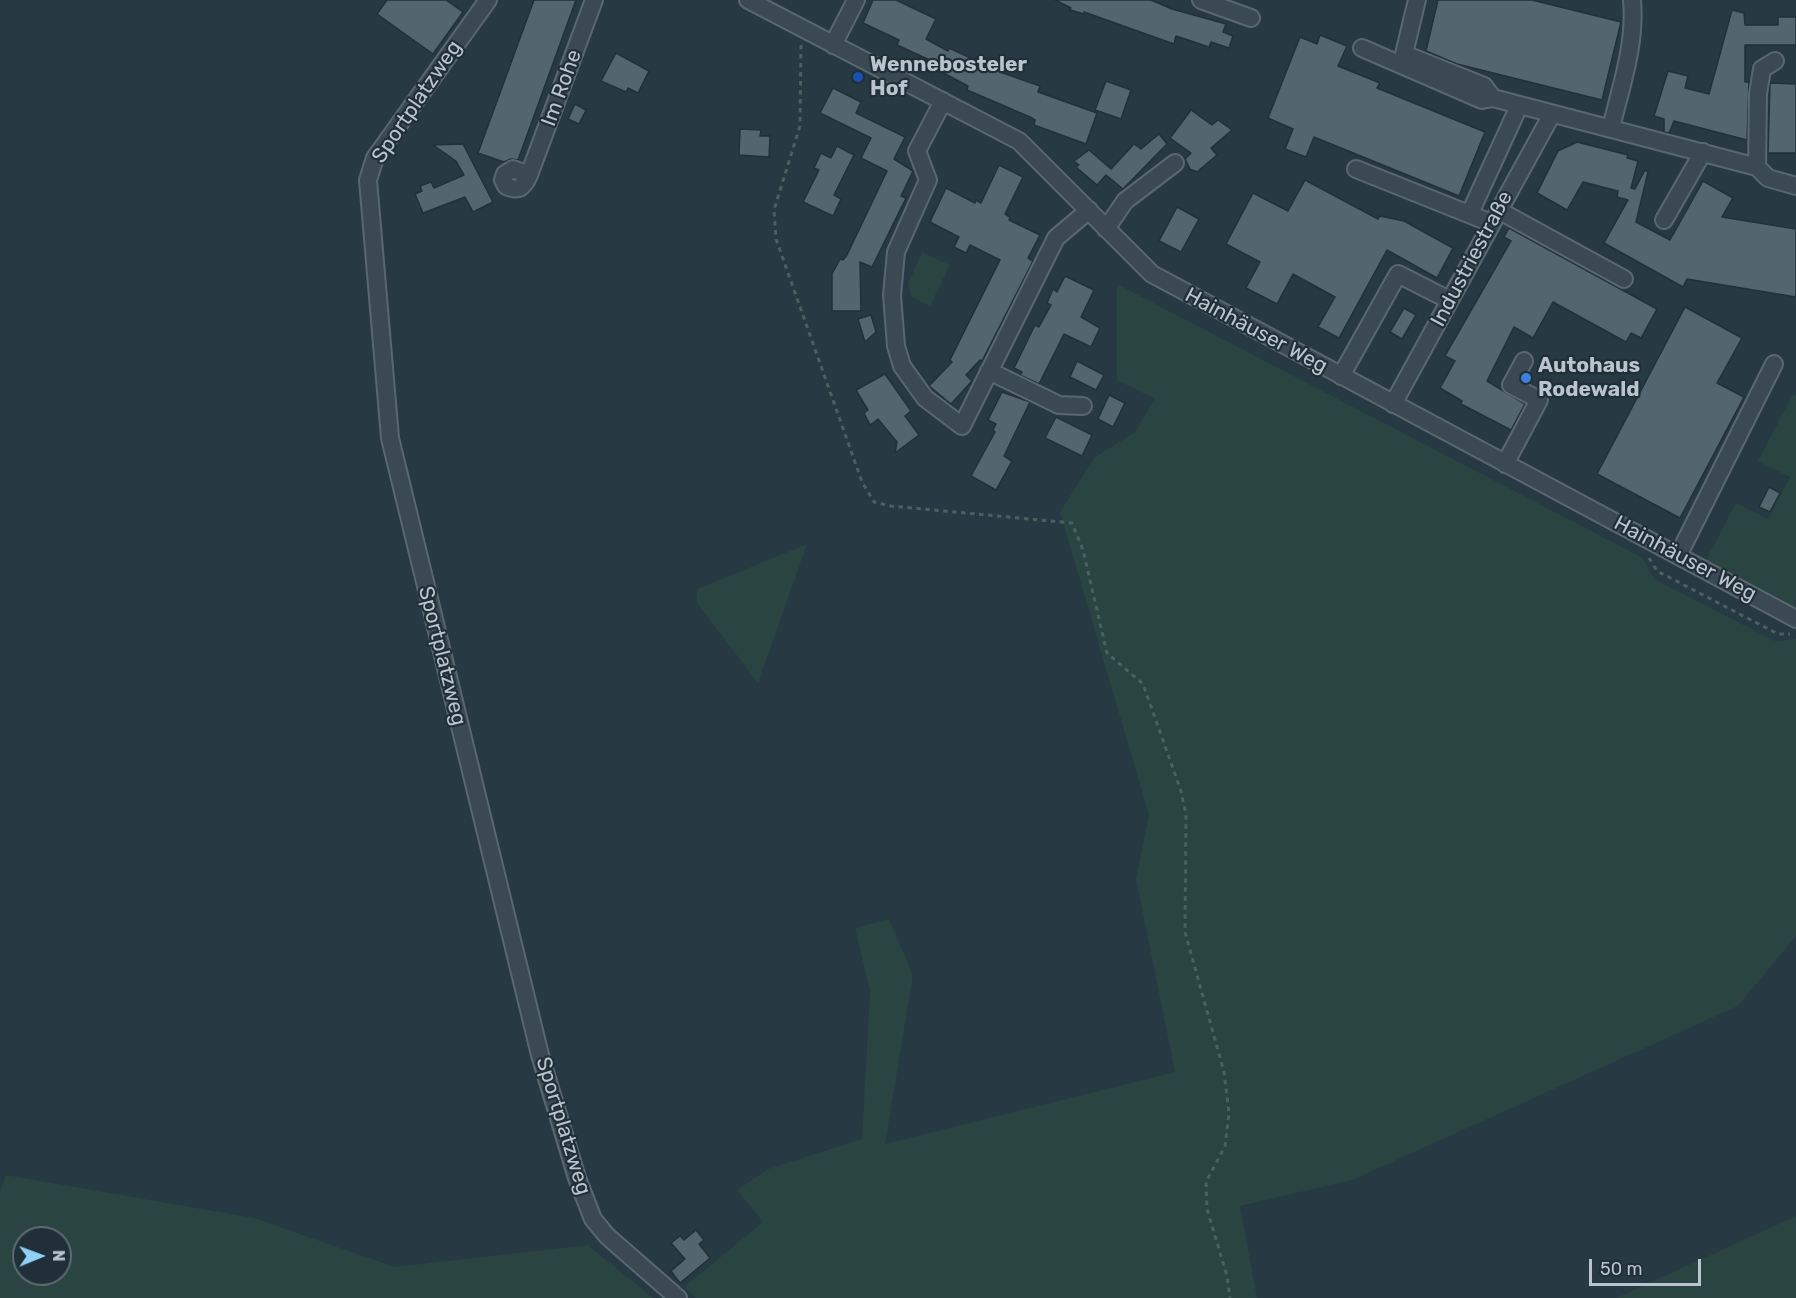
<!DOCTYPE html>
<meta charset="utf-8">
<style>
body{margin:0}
#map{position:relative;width:1796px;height:1298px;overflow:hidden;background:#273943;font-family:Rubik,sans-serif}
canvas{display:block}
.north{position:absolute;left:12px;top:1226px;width:60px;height:60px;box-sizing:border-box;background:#202f38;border:2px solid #5d6b73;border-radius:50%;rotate:89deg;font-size:16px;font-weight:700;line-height:24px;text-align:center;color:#b9c4cc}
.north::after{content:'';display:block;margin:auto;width:21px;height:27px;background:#92cff7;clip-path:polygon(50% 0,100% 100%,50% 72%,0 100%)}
.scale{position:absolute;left:1589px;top:1259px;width:112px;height:27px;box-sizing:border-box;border:3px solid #b9c4cc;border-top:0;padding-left:8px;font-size:18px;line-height:21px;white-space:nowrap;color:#b9c4cc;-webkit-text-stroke:4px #202f38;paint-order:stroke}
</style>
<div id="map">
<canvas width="1796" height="1298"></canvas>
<div class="north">N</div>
<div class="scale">50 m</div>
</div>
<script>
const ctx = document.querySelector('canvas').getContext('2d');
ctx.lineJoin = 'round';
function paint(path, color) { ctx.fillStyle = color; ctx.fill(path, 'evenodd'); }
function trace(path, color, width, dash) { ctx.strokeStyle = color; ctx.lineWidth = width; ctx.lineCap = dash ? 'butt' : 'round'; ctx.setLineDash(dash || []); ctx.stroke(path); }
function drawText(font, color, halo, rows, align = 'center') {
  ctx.font = font + ' Rubik,sans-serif'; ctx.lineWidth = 4.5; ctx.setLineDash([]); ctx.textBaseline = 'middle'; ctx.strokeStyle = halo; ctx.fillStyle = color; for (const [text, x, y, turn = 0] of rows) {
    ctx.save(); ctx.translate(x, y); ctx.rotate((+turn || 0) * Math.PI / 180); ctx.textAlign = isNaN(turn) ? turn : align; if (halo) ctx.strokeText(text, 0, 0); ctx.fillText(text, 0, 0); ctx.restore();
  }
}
paint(new Path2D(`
 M922,252l28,13 -20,41 -19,-9 -3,-13z
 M1117,284l526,274 11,21 121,62 21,-2v297l-58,70 -386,174 -112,26 17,92h-561l-12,-11 79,-65 -26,-32 31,-21 94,-30 8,-148 -15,-63 34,-9 24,56 -28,169 290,-72 -39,-193 13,-64 -89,-303 34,-54 41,-26 20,-33 -38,-19z
 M1793,394l3,2v212l-90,-48 30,-57 32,16 22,-42 -32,-16z
 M807,544l-49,139 -61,-80v-14z
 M6,1175l248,43 141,49 193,-22 65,53h-653v-106zM24,1238h36v36h-36z
 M1796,1216v82h-180z`), '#294441');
const building = new Path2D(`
 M387,0h59l17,12 -30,42 -56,-40z
 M534,0h42l-58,160 -7,-1 -7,3 -26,-9z
 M873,0h23l40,19 -10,20 22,12 1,-3 26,12 1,-2 26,8 -2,6 40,14 -2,6 59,21 -11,31 -52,-19 1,-5 -5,-3 -63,-27 1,-4 -36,-19 2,-5 -37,-17 2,-5 -36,-17z
 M1055,0h96l21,9 54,15 -3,8 10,4 -4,12 -18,-6 -2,5 -33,-11 -2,8 -90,-32v2l-14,-4 1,-2z
 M1438,0h94l89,22 -19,78 -145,-36 -31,-13z
 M1732,10l12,3 1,12h33v-8h18v28h-51v37h4l-2,58 -73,-19 -5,12 -5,-1v-13l-10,-3 14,-45 20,5 -3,12 24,6z
 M1320,35l27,11 -9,20 42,17 -3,5 108,44 -26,64 -145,-59 -8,20 -21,-8 8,-20 -25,-11 32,-81 17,7z
 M616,53l33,18 -11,22 -10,-5 -2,4 -25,-11z
 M1106,81l25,9 -10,29 -26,-9z
 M1770,83l26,1v69h-28z
 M833,88l28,14 -5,11 49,24 -11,22 19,12 -12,25 5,2 -34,69 -12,-5 1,49h-29v-37l8,-15 3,1 4,-5 40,-84 -26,-13 10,-20 -51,-25z
 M575,104l11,6 -7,14 -11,-5z
 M1191,110l21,15 6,-5 14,10 -21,18 6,7 -20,17 -7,-3 -5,-10 6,-6 -21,-15z
 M740,129l21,1 -1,6h10l-1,21 -30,-2z
 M1159,134l8,10 -44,45 -17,-14 -9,10 -21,-18 3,-2 -5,-4 15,-11 22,19 23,-25 7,5z
 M1577,142l51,13 -1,3 11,3 -7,27 4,1 10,-19 3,2 -12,50 34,18 33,-59 30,17 -11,19 74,12v68l-109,-18 -4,8 -79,-44 24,-43 -11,-3 1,-6 -35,-9 -16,28 -30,-17 21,-42z
 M463,144l30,58 -20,10 -8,-15 -42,16 -8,-19 7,-3 -2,-5 11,-4 3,6 30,-13 -8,-14 -23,-16z
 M837,146l17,9 -20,40 7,4 -8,17 -30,-14 16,-32 -5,-2 7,-15 10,5z
 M999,165l24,12 -18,37 5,3 -1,3 31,15 -12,23 5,3 -51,100 -2,-1 -14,15 6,6 -21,23 -22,-18 23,-24 -2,-2 50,-100 -30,-15 -4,8 -12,-6 5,-10 -29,-15 16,-34 29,15 1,-3 5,3z
 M1305,180l73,39 2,-3 24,5 49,27 -16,30 -50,-28 -48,88 -21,-11 17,-30 -42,-23 -16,30 -31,-16 14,-26 -34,-18 27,-51 35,18z
 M1177,207l22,12 -18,33 -22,-11z
 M1509,228l148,81 -16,29 -10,-5 -5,9 -73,-40 -20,36 -19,-11 -27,54 38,23 -14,26 -50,-26 1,-3 -22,-13 15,-27 -10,-5 66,-115 -7,-4z
 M1065,276l29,14 -13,27 19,11 -9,19 -27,-13 -25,50 -19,-9 2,-3 -8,-4 21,-43 4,2 12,-22 -4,-2 6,-14 4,3z
 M1685,307l57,31 -25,45 27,14 -64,121 -83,-44z
 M1404,308l12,7 -14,24 -12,-7z
 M871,315l5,17 -11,10 -7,-23z
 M1077,361l27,14 -8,15 -26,-13z
 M885,374l26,37 -6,5 14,19 -24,18 2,-11 -19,-23 -8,6 -6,-12 4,-3 -12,-20z
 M1002,392l28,10 -26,54 8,5 -16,29 -25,-14 24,-44 -2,-2 3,-6 -8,-4z
 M1109,395l16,8 -12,24 -15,-8z
 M1056,417l36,18 -10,21 -37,-18z
 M1769,487l11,6 -10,19 -11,-5z
 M696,1230l8,10 -5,4 11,14 -30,25 -9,-12 14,-12 -14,-16 9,-7 4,4z`);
paint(building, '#53666f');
trace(building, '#22313a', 1.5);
const minor = new Path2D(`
 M488,0l-113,158 -7,22 22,258 150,617 37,123 16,41 14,17 71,62
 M748,0l271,141 133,133 644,345
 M1201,0l50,18
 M1417,0l-13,54 80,32 9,12
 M833,45l23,-45
 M1362,48l120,52 11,-2 264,69 11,11 28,8
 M943,101l-26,50 11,29 -32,72 -4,43 4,51 6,20 23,32 37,28 94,-188 33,-28
 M1611,128c10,-42 25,-84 21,-128
 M1757,167l1,-73 4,-25 13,-8
 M1356,169l135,54
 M529,175l-16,-6 -8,5 -2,6 3,6c13,6 18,1 23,-11l65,-175
 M1498,210l126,69
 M1470,213l49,-107
 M1664,220l39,-68
 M1106,229l19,-28 50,-38
 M989,371l70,34 24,1
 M1341,376l57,-102 51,26
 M1393,404l159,-290
 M1505,464l34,-64 -28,-15 13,-24
 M1679,554l95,-190`);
trace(minor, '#5a6770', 20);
trace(new Path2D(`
 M801,45l-1,81 -26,84 2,29 86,243 12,20 17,4 181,17 11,27 24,103 36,31 38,107 5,24 -1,117 39,140 5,41 -4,33 -19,36 1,27 20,67 3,22
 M1649,558l8,13 121,63h12`), '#49615f', 3, [4.5, 4.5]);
trace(minor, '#3b4a52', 16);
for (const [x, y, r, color] of [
 [858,77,6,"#1a4fb4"],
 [1526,378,6,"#3f7fe0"]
]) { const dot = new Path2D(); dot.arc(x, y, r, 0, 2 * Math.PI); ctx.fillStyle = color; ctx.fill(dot); trace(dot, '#202f38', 2); }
drawText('bold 21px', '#b9c4cc', '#202f38', [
 ["Wennebosteler",870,65],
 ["Hof",870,89],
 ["Autohaus",1538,366],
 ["Rodewald",1538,390]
], 'left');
drawText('21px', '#b9c4cc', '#202f38', [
 ["Im Rohe",562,88,-70],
 ["Sportplatzweg",417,102,-56],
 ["Industriestraße",1472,259,-62],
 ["Hainhäuser Weg",1256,331,28],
 ["Hainhäuser Weg",1685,559,28],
 ["Sportplatzweg",442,656,76],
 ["Sportplatzweg",563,1126,73]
]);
</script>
